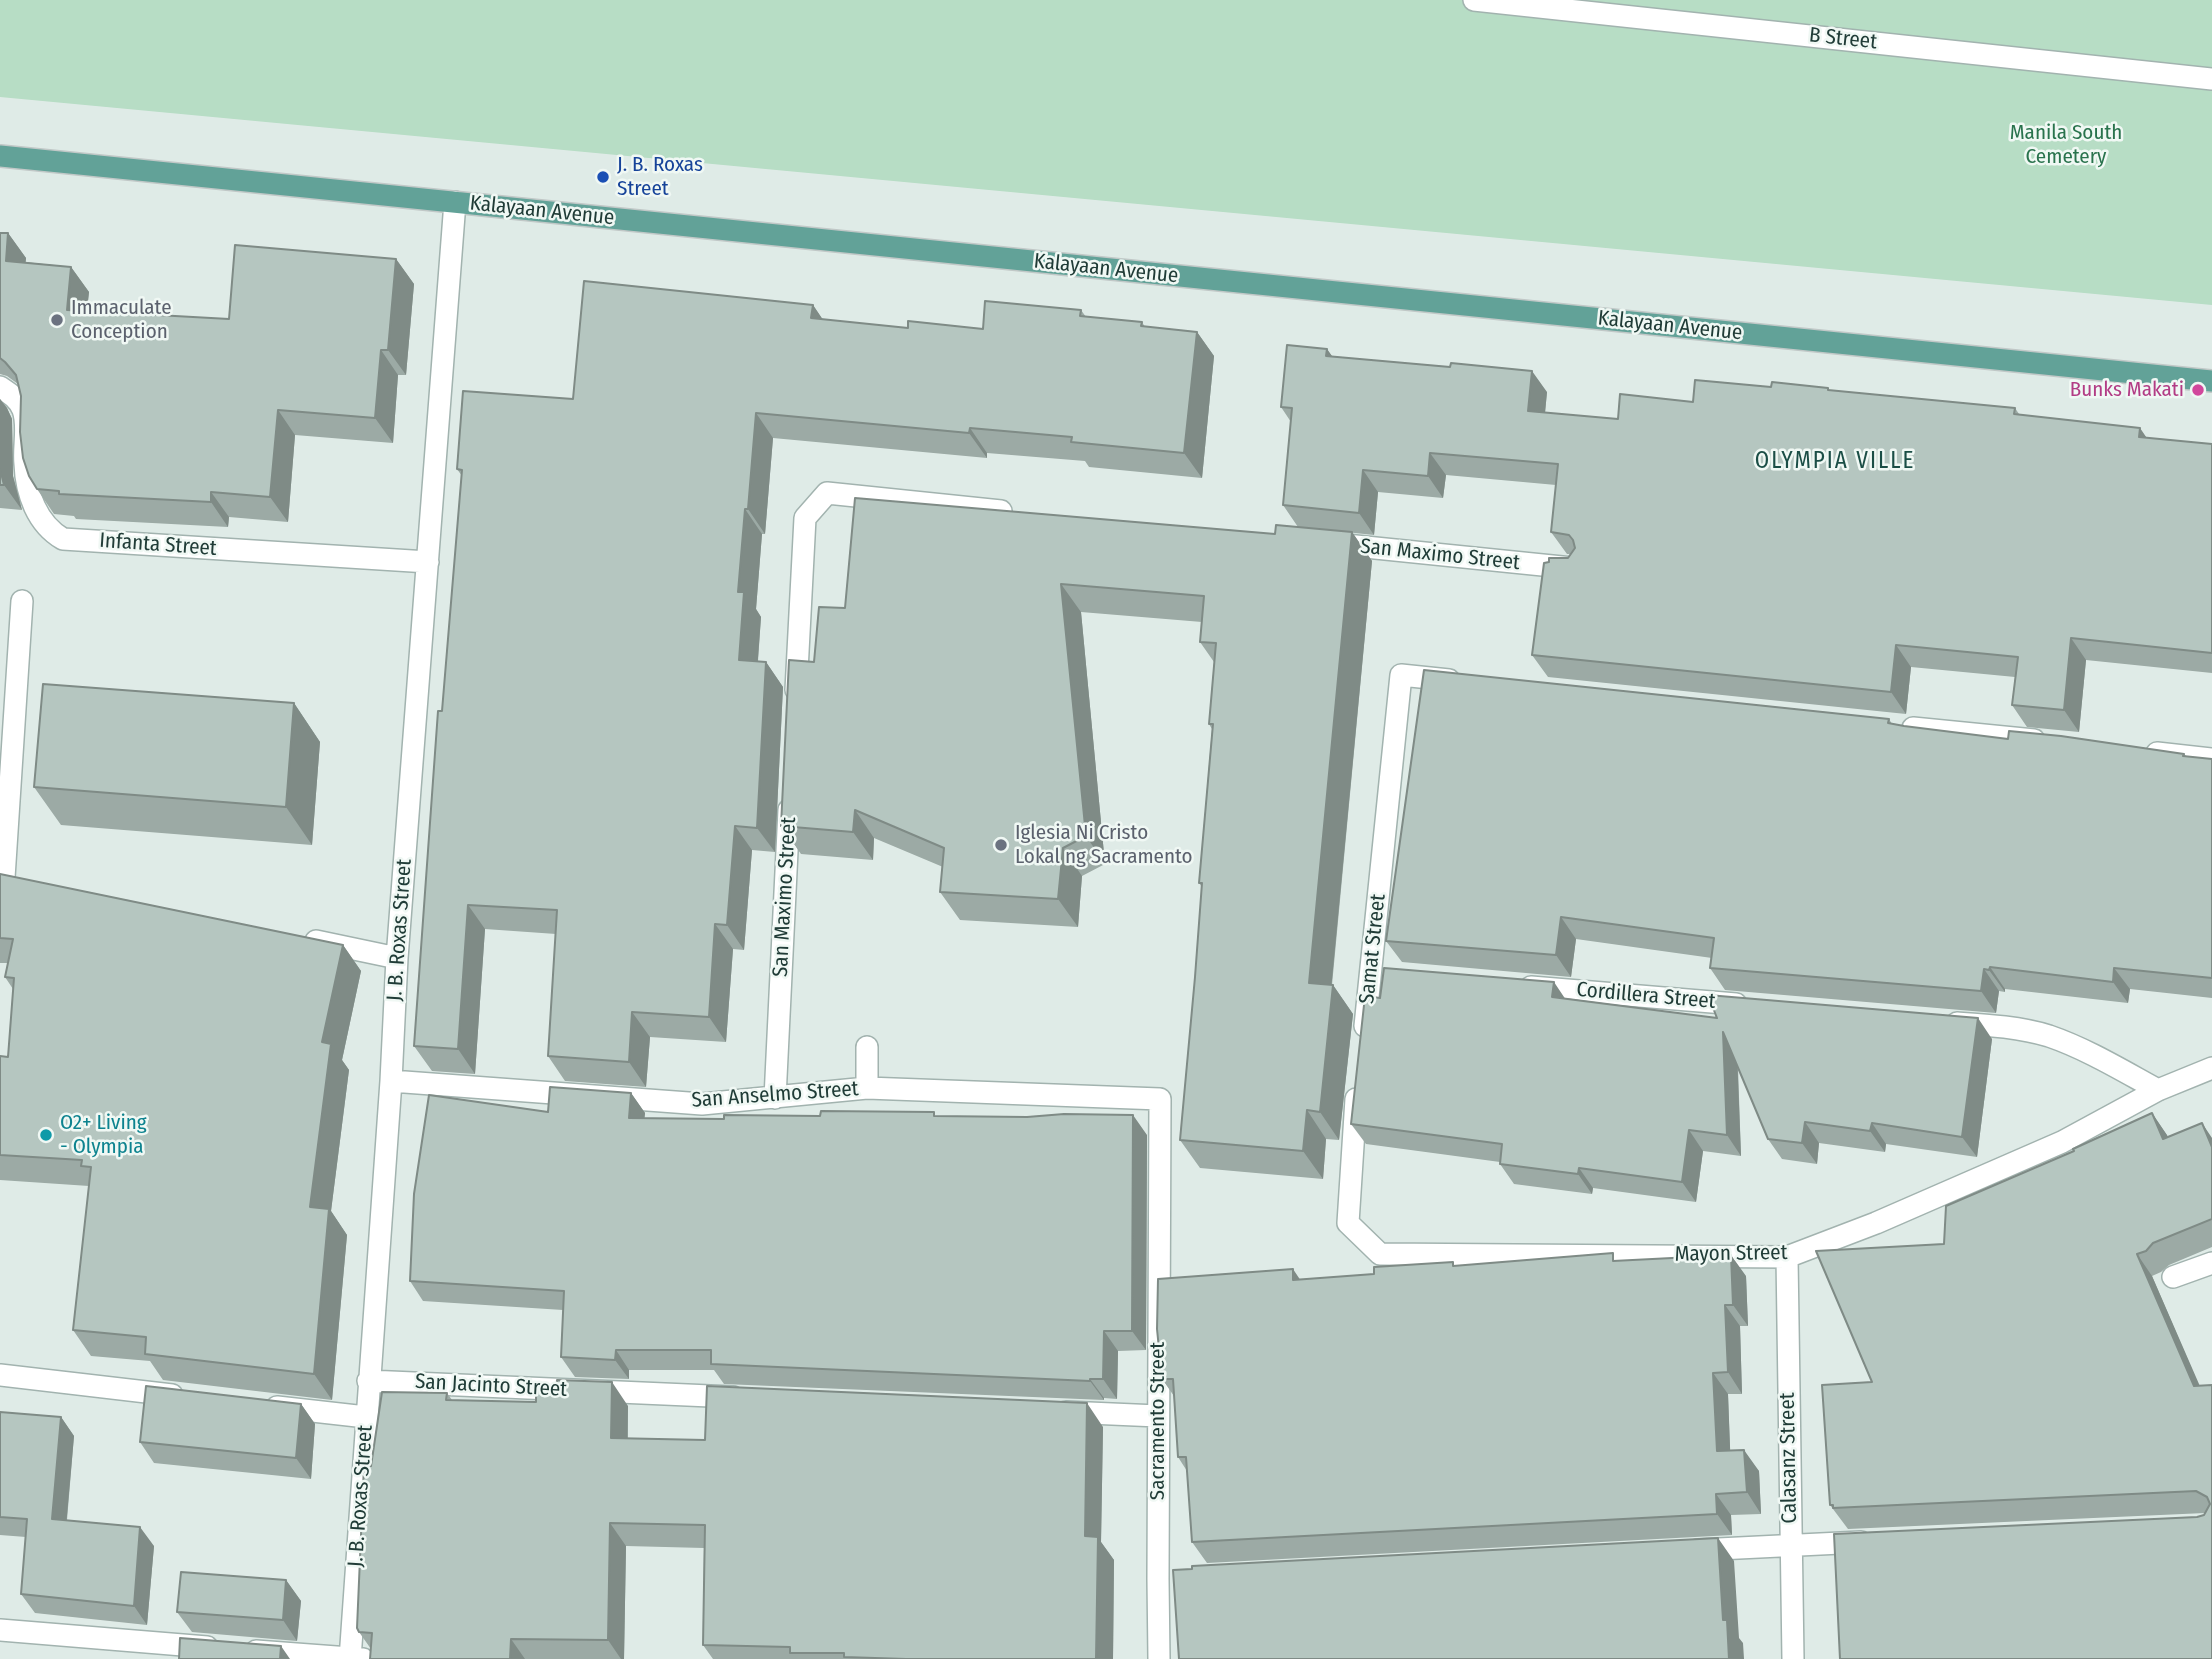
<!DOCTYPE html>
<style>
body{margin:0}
canvas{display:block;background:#dfebe7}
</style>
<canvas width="2212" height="1659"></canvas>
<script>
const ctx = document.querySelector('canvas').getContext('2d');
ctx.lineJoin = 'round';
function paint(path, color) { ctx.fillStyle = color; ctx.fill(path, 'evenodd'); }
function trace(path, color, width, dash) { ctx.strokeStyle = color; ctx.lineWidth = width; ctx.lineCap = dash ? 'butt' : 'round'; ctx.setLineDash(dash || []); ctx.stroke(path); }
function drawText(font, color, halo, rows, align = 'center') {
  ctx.font = font + ' "Fira Sans Condensed",sans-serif'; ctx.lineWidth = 5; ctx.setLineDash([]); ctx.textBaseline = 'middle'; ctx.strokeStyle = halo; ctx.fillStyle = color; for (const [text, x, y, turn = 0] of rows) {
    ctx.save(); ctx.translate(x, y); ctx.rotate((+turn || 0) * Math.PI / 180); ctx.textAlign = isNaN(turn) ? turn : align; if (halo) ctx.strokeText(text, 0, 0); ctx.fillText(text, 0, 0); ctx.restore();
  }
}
paint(new Path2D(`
 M0,0h2212v305l-2212,-208z`), '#b7ddc5');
const minor = new Path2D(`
 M1474,0l738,79
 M0,387c9,6 19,12 23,23 6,16 0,37 2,54 1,29 12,60 38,75l365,23
 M1336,544l236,24
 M796,690l9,-172 22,-25 174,18
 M1913,728l121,12
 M2157,753l55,6
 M0,939l22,-338
 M316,941l81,17
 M1531,987l205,17
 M1957,1023c30,2 63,4 92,13 38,13 74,35 109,54
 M1365,1026l36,-351 48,5
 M391,1081l311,23 165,-16 293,11 -2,480 1,80
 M867,1088v-41
 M775,1098l14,-288
 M1356,1099l-8,124 32,31 407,3 89,-34 186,-81 96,-52 54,-22
 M1787,1257l6,402
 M2173,1277l39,-14
 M0,1375l172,20
 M368,1381l365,16
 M277,1407l89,10
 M1066,1412l92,4
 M1698,1550l163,-8
 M0,1630l207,17
 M256,1651l107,8
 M350,1659l41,-578 6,-123 58,-756`);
const major = new Path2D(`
 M0,156l2212,225`);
trace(minor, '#a2b3af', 24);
trace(major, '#c1c8c7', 24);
trace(minor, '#fff', 21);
trace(major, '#62a298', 21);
paint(new Path2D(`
 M0,233h8l18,25 -1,4 46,5 18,25 -2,19 142,8 167,-60 18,25 -8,91h-8l-5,68 -98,-8 -7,87 -59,-5 -1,10 -152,-8 -2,-3 -20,-2 -17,-25 -16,-93 -3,-12 -11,-8 -7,-2z
 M813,305l9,14 86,9 75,1 98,-19 5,7 56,5 3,5 52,5 17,24 -12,122 -113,-11 -4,-6 -98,-8v5l-214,-20 -8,96h-3l-6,75 5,8 -3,44 8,1 17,25 -8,165 -23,-2 -8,100 -11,-1 -7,93 -76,-5 -4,50 -81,-6 -17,-25 8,-122 -71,-5 -10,145 -43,-3 -18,-25 48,-570 -5,-7 116,-70z
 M1327,349l5,8 215,35 -2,21 73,6 75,-17 78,-15 57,1 2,2 185,18 4,6 128,24 65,6v229l-126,-13 -7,72 -52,-5 -15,-22 3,-28 -104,-10 -5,47 -358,-37 -16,-22 36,-97 2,-4h-3l-16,-22 5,-47 -110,-10 -3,23 -65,-6 -4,43 -76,-8 -15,-22 8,-83 -10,-15z
 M0,399l7,9 5,11 1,57 9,34 -22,-2z
 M1352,532l20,29 -40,424h1l20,29 -14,126 -13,-1 -3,40 -123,-11 -20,-28 15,-163 7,-90 -3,-4 13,-154 -3,-5 5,-62 -14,-20 2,-20 -121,-10 24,252 -23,12 -4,51 -118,-7 -20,-28 3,-25 -69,-29 -1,22 -72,-6 -20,-28 33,-164 31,-54 430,-74z
 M294,703l26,39 -8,103 -251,-20 -27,-38z
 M1889,719l3,5 12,2 104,13 176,15 2,2 26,3v239l-82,-9 -2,14 -123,-14v3l-6,-1 -3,22 -271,-23 -15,-22 2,-10 -136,-19 -5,38 -169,-15 -16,-21z
 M0,874l343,71 18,26 -19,89 7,10 -18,141 16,24 -15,165 -169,-20 -13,-19 -59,-5 -18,-26 16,-144 -89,-6v-124l8,1 5,-68 -8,-12 3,-14h-8z
 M1380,998h185l152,20 275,21 -15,118 -91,-13 -1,8 -66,-9 -2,21 -35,-5 -14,-20 -30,-72 3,89 -38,-5 -7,51 -103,-14 -1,6 -78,-10 -14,-20v-2l-134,-18 -15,-20z
 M631,1093l14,20 -1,5 80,1 96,-3h116l211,19 -1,215 -28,1 -1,48 -13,-1v2l-380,-16 -10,-14h-85v9l-54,-2 -14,-20 2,-47 -140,-9 -13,-20 138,-169z
 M2152,1113l16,24 44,1v109l-43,18 -8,7 -9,4 47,110 13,-1v274l-15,-142 7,-2 1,-2 -357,16 -18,-24 42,-123 72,-138 130,-93z
 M1618,1261l128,15 2,50h-8l2,68h-14l2,57 29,20 2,43 -30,1 1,20 -525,28 -15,-21 -5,-71 -9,-14 -4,-61 -12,-17 138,-99 74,-6 81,-8z
 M447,1393l5,7 176,6v33l77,1 398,-13 -2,115 13,18 -1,99h-400l-10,-14 1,-97 -78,-2 -2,113h-254l1,-10 -12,-17 12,-166z
 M301,1404l14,20 -4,55 -157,-16 -14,-21z
 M0,1412l61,5 13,19 -7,84 87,26 -7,79 -112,-12 -14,-19 5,-57 -26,-2z
 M286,1580l15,21 -4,40 -105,-9 -15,-20z`), '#9caaa5');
paint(new Path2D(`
 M8,233l18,25 -2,28 -18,-25z
 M396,259l18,25 -8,91 -18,-25z
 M71,267l18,25 -5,43 -17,-25z
 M813,305l17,25 -19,-12z
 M1197,332l17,24 -12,122 -18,-25z
 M1327,349l15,21 -16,-14z
 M381,350l17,25 -5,68 -18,-25z
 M1532,371l15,21 -4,41 -15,-22z
 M0,399l7,9 5,11 1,57 9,34 -18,-25 -4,-16z
 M278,410l17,25 -7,87 -18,-25z
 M756,413l17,25 -8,96 -17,-25z
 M970,428l17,25v5l-18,-25z
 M2140,428l15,22 -16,-13z
 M1430,453l16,22 -3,23 -15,-22z
 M1363,470l15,22 -4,43 -15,-22z
 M211,492l18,25 -1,10 -17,-25z
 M745,509l17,25 -6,75 5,8 -5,68 -17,-25 -1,-68z
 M1352,532l20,29 -43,450 -20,-28z
 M1061,584l20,28 24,252 -19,-28z
 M2071,638l15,22 -7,72 -15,-22z
 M1896,645l15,22 -5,47 -15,-22z
 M766,662l17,25 -8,165 -18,-24z
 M294,703l26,39 -8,103 -26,-38z
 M855,810l19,28 -1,22 -20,-28z
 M735,826l17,24 -8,100 -17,-25z
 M1063,848l19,28 -4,51 -20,-28z
 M468,905l17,24 -10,145 -17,-25z
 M1561,917l15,22 -5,38 -15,-22z
 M715,924l18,25 -7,93 -17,-25z
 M343,945l18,26 -19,89 7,10 -18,141 16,24 -15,165 -18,-26 -4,-167 12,-165z
 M1990,967l15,22v3l-16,-22z
 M2114,968l16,21 -2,14 -15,-21z
 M1984,969l15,22 -3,22 -15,-22z
 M1554,982l14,21 -16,-6z
 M1333,985l20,29 -14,126 -19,-28z
 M632,1012l18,25 -4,50 -17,-25z
 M1978,1018l14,21 -15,118 -15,-20z
 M1723,1032l14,21 4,103 -14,-21z
 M631,1093l14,20 -2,24 -14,-19z
 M1307,1110l19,29 -3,40 -20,-28z
 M2152,1113l15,22 11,26 -15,-22z
 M1133,1115l14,20 -1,215 -14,-19z
 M1805,1122l14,21 -2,21 -15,-21z
 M1872,1123l14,21 -1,8 -15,-21z
 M2202,1123l10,15v9z
 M1689,1130l14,21 -7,51 -14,-20z
 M1579,1168l14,20 -1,6 -14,-20z
 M2137,1254l15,22 57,131 -15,-21z
 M1731,1255l15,21 2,50 -15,-21z
 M1293,1269l14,21 -14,-10z
 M1725,1305l15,21 2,68 -14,-22z
 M1104,1331l14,20 -1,48 -14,-20z
 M616,1350l13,20v9l-14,-19z
 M1713,1373l15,21 3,78 -14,-21z
 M1090,1379l14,19v2l-14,-19z
 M612,1382l16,24 -1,56 -16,-24z
 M1087,1403l16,24 -2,115 13,18 -1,99h-17l-11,-123z
 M301,1404l14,20 -4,55 -15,-21z
 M61,1417l13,19 -9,102 -13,-19z
 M1744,1450l15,21 2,43 -14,-22z
 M1716,1494l15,21 1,20 -15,-21z
 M610,1523l16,23 -2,113h-3l-13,-19z
 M140,1527l14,19 -7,79 -13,-19z
 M1718,1538l16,23 5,77 4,5 1,16h-15l-6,-39z
 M286,1580l15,21 -4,40 -14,-21z
 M511,1639l14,20h-15z
 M281,1646l9,13h-10z`), '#7f8b86');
const building = new Path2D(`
 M0,233h8l-2,28 65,6 -4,43 162,9 6,-74 161,14 -8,91h-7l-6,68 -97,-8 -8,87 -59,-5v10l-152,-8v-3l-22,-2 -8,-13 -6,-18 -3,-26 1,-36 -5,-21 -11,-13 -5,-4z
 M584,281l229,24 -2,13 97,10v-7l75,8 2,-28 96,9 -1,6 62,6 -1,4 56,6 -13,121 -113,-11 1,-5 -102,-9 -1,5 -213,-20 -8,96h-3l-7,83h6l-5,68 27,2 -9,166 -22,-2 -8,99 -12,-1 -6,93 -77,-5 -3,50 -81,-6 9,-146 -89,-5 -10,144 -44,-3 24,-335h4l20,-241 -5,-1 6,-78 110,8z
 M1287,345l40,4 -1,7 124,11 1,-4 81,8 -4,40 90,8 2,-25 73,8 2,-22 76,7 1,-5 56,6v2l187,18 -1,6 126,14 -1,9 73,7v209l-141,-15 -7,72 -52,-5 6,-48 -122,-12 -5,47 -359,-37 12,-92 5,-1v-4h19l7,-10 -2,-8 -4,-5 -18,-3 7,-68 -128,-11 -2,23 -65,-6 -4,43 -76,-8 9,-97 -11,-1z
 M0,469l4,16h-4z
 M855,498l420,36 1,-9 76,7 -43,451 24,2 -13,127 -13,-2 -4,41 -123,-11 15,-163 7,-94h-3l14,-159h-4l7,-81 -16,-1 4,-46 -143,-12 25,252 -23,12 -5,51 -118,-7 4,-44 -89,-38 -2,22 -72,-6 8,-166 25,2 5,-55 26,1z
 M1424,670l465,49 -1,4 16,3 104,13 1,-8 52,5 123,18 -1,2 29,3v219l-98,-10 -1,14 -123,-15 -1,3 -5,-1 -3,22 -271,-23 4,-30 -153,-21 -5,38 -170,-14z
 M43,684l251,19 -8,104 -252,-20z
 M0,874l343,71 -21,97 9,2 -21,163 19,2 -15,165 -169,-20 1,-17 -73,-7 18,-163 -10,-1 1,-6 -82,-5v-99l8,1 6,-79 -9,-1 8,-38 -13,-1z
 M1384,968l170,14 -2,15 165,21 -9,-23 270,23 -16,119 -90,-14 -2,8 -65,-9 -3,21 -34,-4 -45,-107 4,103 -38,-5 -7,52 -103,-14 -1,6 -78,-10 2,-20 -151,-20 14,-128 15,2z
 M550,1087l81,6 -2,25 95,1v-4l96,1 1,-5 113,1v4l93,1 37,-3 69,1 -1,216h-28l-1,48h-13v2l-379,-17v-14h-95l-1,10 -54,-3 3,-66 -154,-10 4,-87 15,-99 119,17z
 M2152,1113l11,26 39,-16 10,24v72l-59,24 -7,8 -9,3 57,132 18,-1v274h-372l-6,-125 363,-17 7,-2 6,-11 -3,-7 -11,-6 -363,17v-3h-3l-8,-120 50,-3 -56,-131 128,-7 2,-38 128,-55 -1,-2z
 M1613,1253v8l118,-6 2,50h-8l3,67 -15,1 4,78 27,-1 3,42 -31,2 1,20 -525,28 -6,-85h-8l-5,-78h-11l-5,-50 1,-50 135,-10v11l81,-6v-7l79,-5v4z
 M557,1380l55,2 -1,56 94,2 2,-54 380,17 -2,133 13,1 -2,122h-190l-62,-2v-4h-54v-6l-87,-2 2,-120 -95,-2 -2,117 -97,-1 -1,20h-140l2,-26 -13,-1 -2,-4 7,-163 7,1 11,-74 65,1 -1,7 90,2v-11l20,1z
 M146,1386l155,18 -5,54 -156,-16z
 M0,1412l61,5 -9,102 88,8 -6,79 -113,-12 6,-75 -27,-2z
 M1718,1538l5,82h4l2,39h-550l-6,-89 19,-1v-3z
 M181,1572l105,8 -3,40 -106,-8z
 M180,1638l101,8 -1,13h-101z`);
paint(building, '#b5c6c0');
trace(building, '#7f8b86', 2);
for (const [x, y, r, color] of [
 [603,177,7,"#1a4fb4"],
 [57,320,7,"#6b7280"],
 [2198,390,7,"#d1479c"],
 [1001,845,7,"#6b7280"],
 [46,1135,7,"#0f9aa8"]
]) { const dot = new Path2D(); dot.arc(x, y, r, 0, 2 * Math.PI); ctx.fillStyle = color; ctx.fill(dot); trace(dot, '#f0f8f4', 2.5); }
drawText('21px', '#203c37', '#f0f8f4', [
 ["B Street",1843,39,6],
 ["Kalayaan Avenue",542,211,6],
 ["Kalayaan Avenue",1106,269,6],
 ["Kalayaan Avenue",1670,326,6],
 ["Infanta Street",158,545,4],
 ["San Maximo Street",1440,555,6],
 ["San Maximo Street",785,897,-87],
 ["J. B. Roxas Street",400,930,-86],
 ["Samat Street",1373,949,-84],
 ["Cordillera Street",1646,996,5],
 ["San Anselmo Street",775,1095,-4],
 ["Mayon Street",1731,1254,-1],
 ["San Jacinto Street",491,1386,3],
 ["Sacramento Street",1158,1421,-90],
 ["Calasanz Street",1789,1458,-91],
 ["J. B. Roxas Street",361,1496,-86]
]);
drawText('21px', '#29734d', '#f0f8f4', [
 ["Manila South",2066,133],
 ["Cemetery",2066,157]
]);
drawText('21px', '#164399', '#f0f8f4', [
 ["J. B. Roxas",617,165],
 ["Street",617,189]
], 'left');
drawText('21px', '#5b616d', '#f0f8f4', [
 ["Immaculate",71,308],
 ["Conception",71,332],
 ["Iglesia Ni Cristo",1015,833],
 ["Lokal ng Sacramento",1015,857]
], 'left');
drawText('21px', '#b23c85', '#f0f8f4', [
 ["Bunks Makati",2184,390]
], 'right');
drawText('21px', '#0d838f', '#f0f8f4', [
 ["O2+ Living",60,1123],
 ["- Olympia",60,1147]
], 'left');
ctx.letterSpacing = '2px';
drawText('23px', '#1b4e46', '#f0f8f4', [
 ["OLYMPIA VILLE",1835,462]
]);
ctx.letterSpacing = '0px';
</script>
